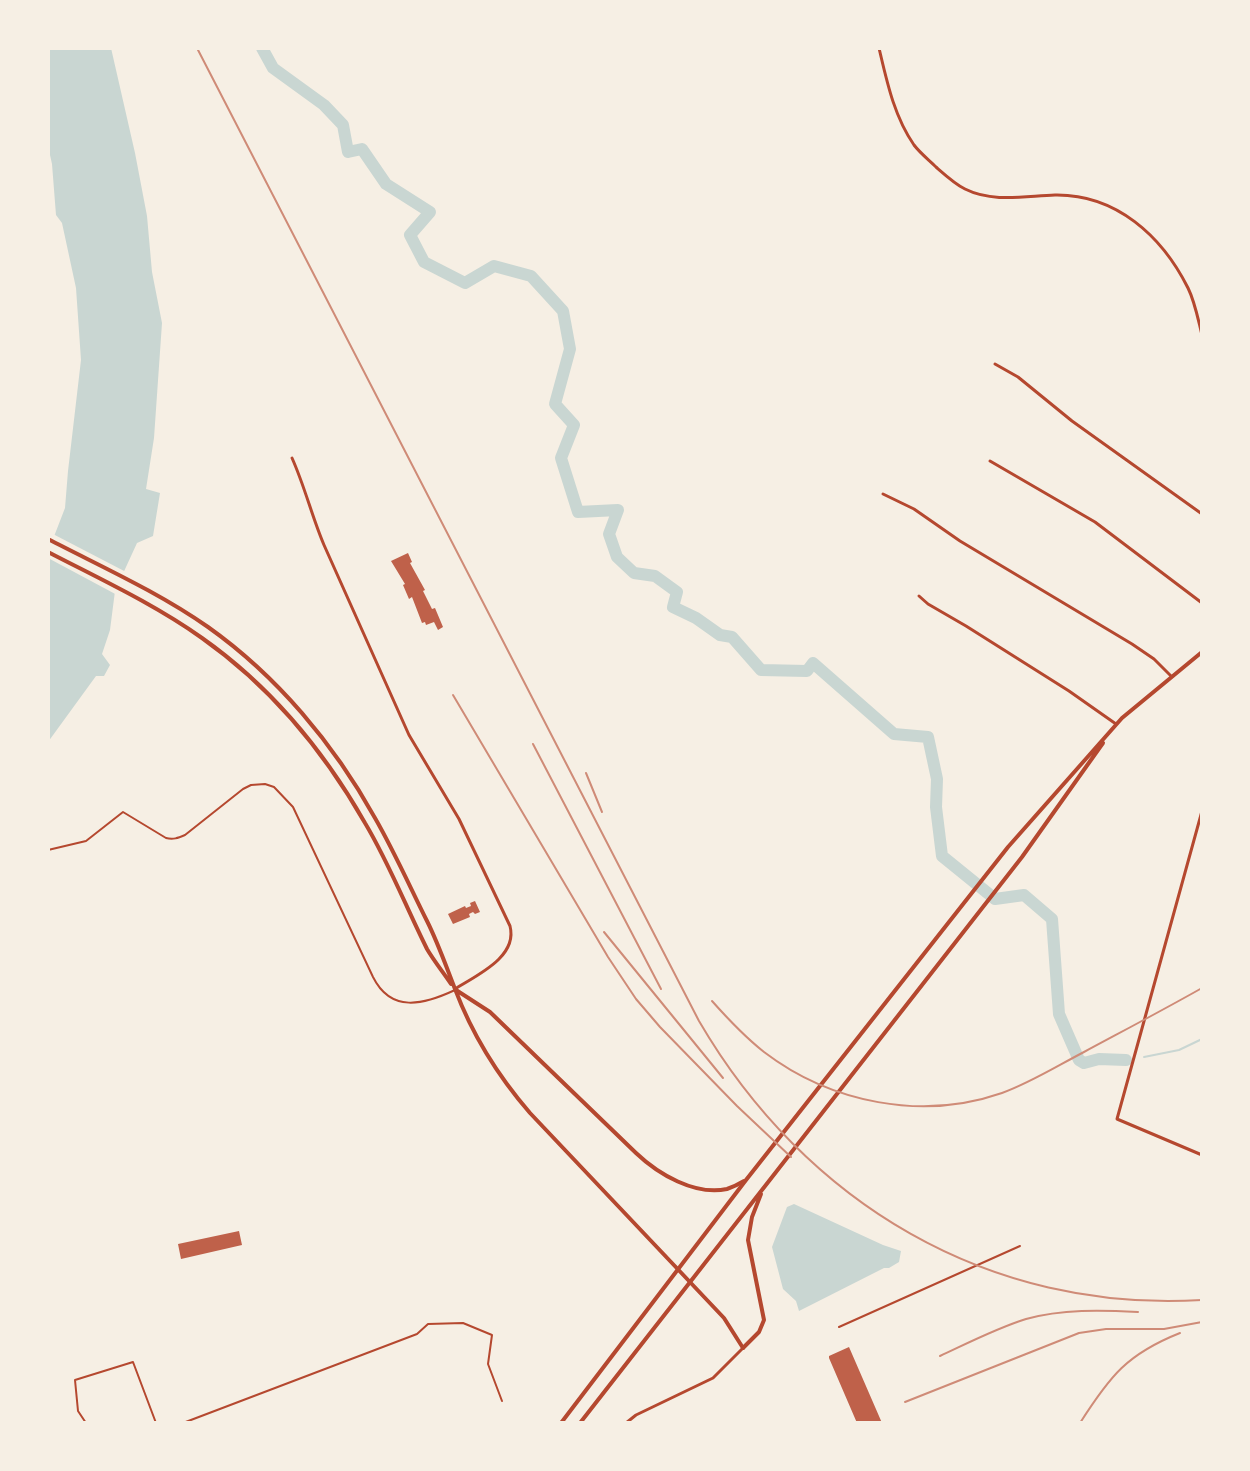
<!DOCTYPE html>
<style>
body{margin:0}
#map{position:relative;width:1250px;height:1471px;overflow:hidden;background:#f6efe4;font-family:"Noto Sans",sans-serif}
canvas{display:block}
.frame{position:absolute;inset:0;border:50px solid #f6efe4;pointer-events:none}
</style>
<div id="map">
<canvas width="1250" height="1471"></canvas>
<div class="frame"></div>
</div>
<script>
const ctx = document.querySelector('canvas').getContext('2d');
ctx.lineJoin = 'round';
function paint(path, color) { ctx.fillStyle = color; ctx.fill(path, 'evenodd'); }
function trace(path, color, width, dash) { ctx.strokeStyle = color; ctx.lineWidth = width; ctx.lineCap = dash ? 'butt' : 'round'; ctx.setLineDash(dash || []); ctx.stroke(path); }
paint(new Path2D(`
 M48,48h63l24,105 12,63 5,56 10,51 -8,115 -8,51 14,4 -7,43 -16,7 -22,48 -5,39 -8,24 8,11 -6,11h-8l-48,66v-190l17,-44 3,-37 13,-111 -5,-72 -14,-65 -6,-8 -4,-51 -4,-18z
 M794,1204l89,41 18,6 -2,11 -10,6h-5l-85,43 -3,-10 -13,-12 -11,-42 15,-40z`), '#c9d6d2');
paint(new Path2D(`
 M51,533l77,40 -9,23 -71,-38v-17z`), '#f6efe4');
trace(new Path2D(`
 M1144,1057l35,-7 23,-11`), '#c9d6d2', 2);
trace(new Path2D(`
 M262,48l11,20 51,37 19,20 5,27 14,-3 24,35 44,28 -20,23 14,27 41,21 29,-17 37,10 32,35 7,38 -15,55 19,21 -13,33 17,54 40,-2 -9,24 8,23 17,16 21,3 22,16 -4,15 23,11 24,17 12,2 29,33 46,1 6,-8 81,71 34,3 9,42 -1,28 6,49 53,43 29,-4 28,24 7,95 20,46 5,3 15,-4 27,1`), '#c9d6d2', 12);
paint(new Path2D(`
 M408,553l4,9 -2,1 15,27 -2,1 9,18 3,-1 8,19 -5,3 -4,-8 -8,3 -1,-3 -3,1 -10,-26 -3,2 -6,-14 2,-1 -14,-23z
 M475,901l5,11 -5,2 -2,-2 -4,2 1,3 -17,7 -5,-10 17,-8 1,2 5,-2 -1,-3z
 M239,1231l3,14 -61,14 -3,-15z
 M849,1347l33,76h-25l-28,-65v-2z`), '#bf614a');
trace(new Path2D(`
 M839,1327l181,-81`), '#b5482f', 2);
trace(new Path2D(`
 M48,850l38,-9 37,-29 43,26c7,2 12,0 19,-3l58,-46 8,-4 14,-1 9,3 19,20 80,170c18,36 50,28 82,13
 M86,1423l-8,-12 -3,-31 58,-18 23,61
 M183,1423l234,-89 11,-10 35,-1 29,12 -4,29 14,37`), '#b5482f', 2);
trace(new Path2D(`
 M879,48c8,34 15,68 35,97 6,8 15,15 22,22 8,7 19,17 29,22 28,14 60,7 90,6 61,-1 107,41 133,93 7,14 10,31 14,47
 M995,364l23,13 54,44 130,93
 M292,458c13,29 20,59 32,87l85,190 50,84 51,107c8,31 -33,49 -55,63
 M990,461l105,61 107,81
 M883,494l31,15 46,32 172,103 22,15 17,17
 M919,596l9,8 38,22 103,65 47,33
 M1202,811l-85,308 85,36
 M626,1423l10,-8 77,-37 30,-30`), '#b5482f', 3);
trace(new Path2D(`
 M48,539c54,28 110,53 160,88 69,49 126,117 167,191 19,33 35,69 52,103 11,22 19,45 28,68 17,45 43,87 75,124l194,205 19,30
 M48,552c52,27 106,52 154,86 68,48 122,113 163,185 24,40 41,84 62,126 7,12 16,23 24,35
 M456,990l34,22 146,141c22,21 59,43 91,36 6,-2 12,-5 17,-8`), '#b5482f', 4);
trace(new Path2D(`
 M743,1348l16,-16 5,-12 -16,-80 4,-23 9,-23
 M561,1423l185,-243 262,-333 114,-129 80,-66
 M580,1423l442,-566 81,-114`), '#b5482f', 4);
trace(new Path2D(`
 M197,48l502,973c106,182 290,292 503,279
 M453,695l155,262 28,42 24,28 77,79 54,51
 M533,744l128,245
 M586,773l16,39
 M604,932l119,146
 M712,1001c16,18 33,36 52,51 67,51 158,69 238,41 28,-10 55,-27 82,-41 39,-21 79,-42 118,-64
 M940,1356c28,-13 57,-28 86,-37 36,-10 75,-9 112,-7
 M905,1402l174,-69 27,-4h58l38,-7
 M1080,1423c30,-47 47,-69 100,-90`), '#cf8b77', 2);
</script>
